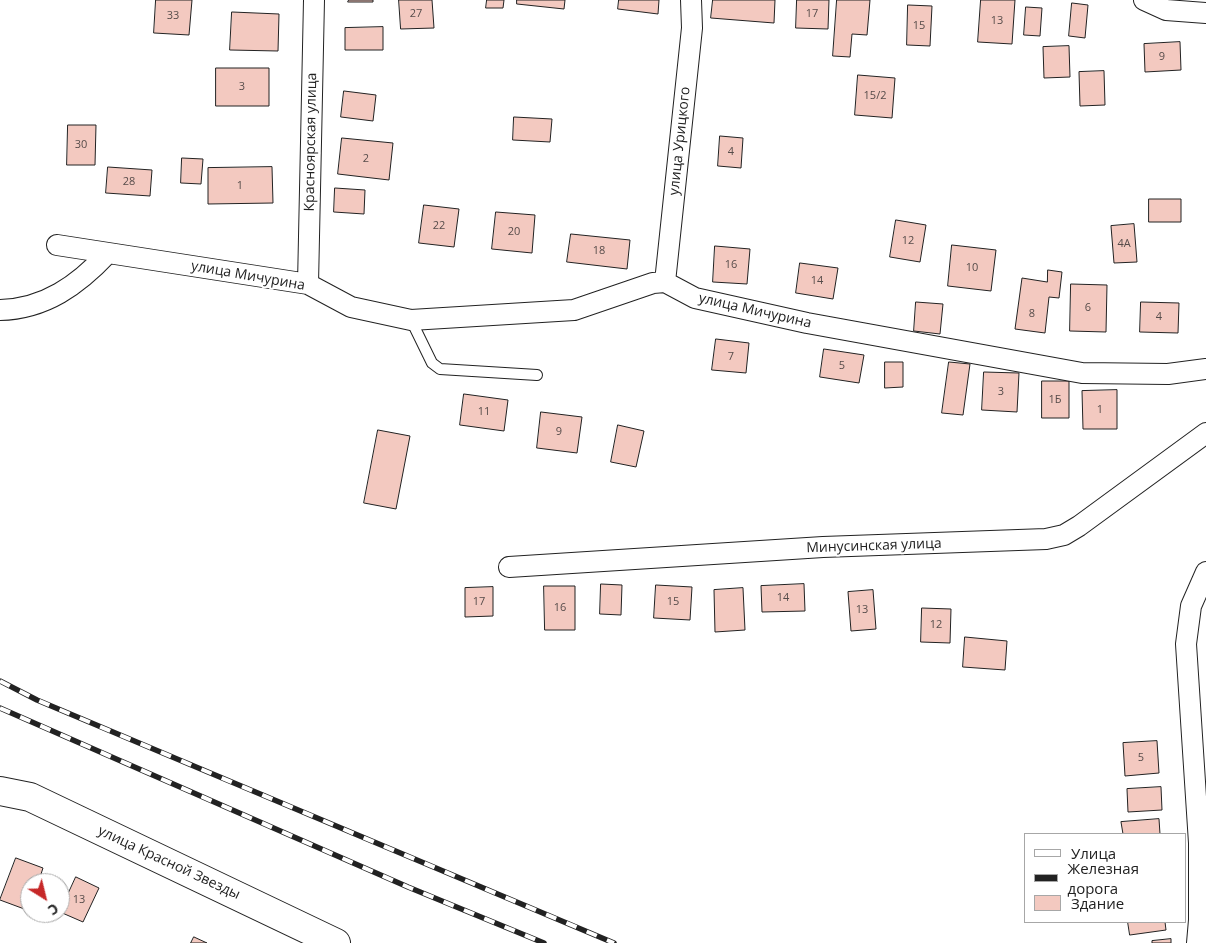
<!DOCTYPE html>
<meta charset="utf-8">
<style>
body{margin:0}
#map{position:relative;width:1206px;height:943px;overflow:hidden;background:#fff;font-family:"Open Sans",sans-serif}
canvas{display:block}
.legend{position:absolute;left:1024px;top:833px;width:162px;height:90px;box-sizing:border-box;background:#fff;border:1px solid #a7a7a7;margin:0;padding:6px 9px;list-style:none;font-size:15px;color:#222}
.legend li{display:flex;align-items:center;gap:10px;height:25px}
.legend b{width:25px;border:1px solid #a7a7a7}
.north{position:absolute;left:20px;top:873px;width:50px;height:50px;box-sizing:border-box;background:#fff;border:1px solid #a7a7a7;border-radius:50%;rotate:144deg;font-size:14px;font-weight:700;line-height:20px;text-align:center;color:#222}
.north::after{content:'';display:block;margin:auto;width:18px;height:22px;background:#c62828;clip-path:polygon(50% 0,100% 100%,50% 72%,0 100%)}
</style>
<div id="map">
<canvas width="1206" height="943"></canvas>
<ul class="legend">
<li><b style="height:6px;background:#fff"></b>Улица</li>
<li><b style="height:6px;background:#222"></b>Железная дорога</li>
<li><b style="height:14px;background:#f3c9c0"></b>Здание</li>
</ul>
<div class="north">С</div>
</div>
<script>
const ctx = document.querySelector('canvas').getContext('2d');
ctx.lineJoin = 'round';
function paint(path, color) { ctx.fillStyle = color; ctx.fill(path, 'evenodd'); }
function trace(path, color, width, dash) { ctx.strokeStyle = color; ctx.lineWidth = width; ctx.lineCap = dash ? 'butt' : 'round'; ctx.setLineDash(dash || []); ctx.stroke(path); }
function drawText(font, color, halo, rows, align = 'center') {
  ctx.font = font + ' "Open Sans",sans-serif'; ctx.lineWidth = 4; ctx.setLineDash([]); ctx.textBaseline = 'middle'; ctx.strokeStyle = halo; ctx.fillStyle = color; for (const [text, x, y, turn = 0] of rows) {
    ctx.save(); ctx.translate(x, y); ctx.rotate((+turn || 0) * Math.PI / 180); ctx.textAlign = isNaN(turn) ? turn : align; if (halo) ctx.strokeText(text, 0, 0); ctx.fillText(text, 0, 0); ctx.restore();
  }
}
const building = new Path2D(`
 M156,0h36l-3,35 -35,-2z
 M349,0h24v2h-25z
 M399,0h33l2,28 -33,1z
 M487,0h17l-1,8h-17z
 M517,0h48l-1,9 -47,-5z
 M619,0h40l-1,14 -40,-5z
 M713,0h62l-1,23 -63,-5z
 M797,0h32l-1,29 -32,-1z
 M837,0h33l-3,35 -15,-1 -2,23 -17,-1z
 M981,0h34l-3,44 -34,-2z
 M1072,3l16,2 -3,33 -16,-2z
 M908,5l24,1 -2,40 -23,-1z
 M1026,7l16,1 -2,28 -16,-1z
 M232,12l47,2 -1,37 -48,-1z
 M383,27v23h-38v-22z
 M1180,42l1,28 -36,2 -1,-28z
 M1069,46l1,31 -26,1 -1,-31z
 M216,68h53v38h-53z
 M1104,71l1,34 -25,1 -1,-34z
 M858,75l37,3 -3,40 -37,-3z
 M344,91l32,4 -3,26 -32,-4z
 M514,117l38,2 -2,23 -37,-2z
 M68,125h28l-1,40h-28z
 M720,136l23,2 -2,30 -23,-2z
 M342,138l51,5 -4,37 -51,-6z
 M182,158l21,1 -2,25 -20,-1z
 M108,167l44,3 -2,26 -44,-3z
 M272,167l1,36 -65,1v-36z
 M335,188l30,2 -1,24 -30,-2z
 M1149,199h32v23h-32z
 M424,205l35,4 -5,38 -35,-4z
 M496,212l39,3 -3,38 -40,-4z
 M896,220l30,5 -6,37 -30,-5z
 M1134,224l3,38 -23,1 -3,-37z
 M571,234l59,6 -3,29 -60,-7z
 M952,245l44,5 -5,41 -43,-5z
 M715,246l35,3 -3,35 -34,-2z
 M800,263l38,5 -5,31 -37,-6z
 M1048,270l14,2 -3,26 -10,-1 -4,36 -30,-4 7,-51 25,4z
 M1071,284l36,1 -1,47 -36,-1z
 M916,302l27,2 -3,30 -26,-3z
 M1141,302l38,1 -1,30 -38,-1z
 M716,339l33,4 -3,30 -34,-3z
 M824,349l40,6 -5,28 -39,-6z
 M885,362h18v25l-18,1z
 M949,362l21,2 -7,51 -21,-2z
 M984,372l35,1 -2,39 -35,-2z
 M1042,381h27v37h-27z
 M1117,390v39h-34l-1,-38z
 M464,394l44,6 -4,31 -44,-6z
 M541,412l41,5 -5,36 -40,-5z
 M618,425l26,6 -8,36 -25,-5z
 M378,430l32,6 -14,73 -32,-6z
 M601,584l21,1 -1,30 -21,-1z
 M804,584l1,27 -43,1 -1,-26z
 M656,585l36,2 -2,33 -36,-2z
 M544,586h31v44h-30z
 M493,587v29l-28,1v-29z
 M743,588l2,42 -30,2 -1,-42z
 M873,590l3,39 -25,2 -3,-39z
 M922,608l29,1 -1,34 -29,-1z
 M965,637l42,4 -2,29 -42,-3z
 M1157,741l2,32 -34,3 -2,-33z
 M1161,787l1,23 -34,2 -1,-23z
 M1159,819l1,15h-37l-2,-12z
 M16,858l27,10 -5,15h-8v20l-3,7 -27,-10z
 M76,877l23,11 -16,34 -23,-10z
 M1128,922h37l1,8 -36,5z
 M194,937l13,6h-16z
 M1171,939v4h-19v-2z`);
paint(building, '#f3c9c0');
trace(building, '#222', 1);
const lane = new Path2D(`
 M411,320l21,43 8,6 97,6`);
const street = new Path2D(`
 M1144,0l22,10 40,3
 M57,245l251,39 43,23 60,13 163,-10 79,-27 12,-1 30,16 112,25 275,50 86,1 38,-5
 M665,282l27,-254 -1,-28
 M308,284l6,-284
 M0,310c45,-1 78,-25 108,-57
 M509,567l314,-20 223,-8 18,-4 15,-9 127,-93
 M1197,943l2,-23v-77l-13,-199 5,-38 15,-34`);
const secondary = new Path2D(`
 M0,791l30,6 306,146`);
trace(lane, '#222', 12);
trace(street, '#222', 22);
trace(secondary, '#222', 30);
trace(lane, '#fff', 10);
trace(street, '#fff', 20);
trace(secondary, '#fff', 28);
const rail = new Path2D(`
 M0,681l37,19 577,243
 M0,708l408,179 136,56`);
trace(rail, '#222', 5.5);
trace(rail, '#fff', 4, [11]);
drawText('11px', '#564c4a', null, [
 ["27",416,14],
 ["17",812,14],
 ["33",173,16],
 ["13",997,21],
 ["15",919,26],
 ["9",1162,57],
 ["3",242,87],
 ["15/2",875,96],
 ["30",81,145],
 ["4",731,152],
 ["2",366,159],
 ["28",129,182],
 ["1",240,186],
 ["22",439,226],
 ["20",514,232],
 ["12",908,241],
 ["4А",1124,244],
 ["18",599,251],
 ["16",731,265],
 ["10",972,268],
 ["14",817,281],
 ["6",1088,308],
 ["8",1032,314],
 ["4",1159,317],
 ["7",731,357],
 ["5",842,366],
 ["3",1001,392],
 ["1Б",1055,400],
 ["1",1100,410],
 ["11",484,412],
 ["9",559,432],
 ["14",783,598],
 ["17",479,602],
 ["15",673,602],
 ["16",560,608],
 ["13",862,610],
 ["12",936,625],
 ["5",1141,758],
 ["13",79,900]
]);
drawText('14px', '#222', '#fff', [
 ["улица Урицкого",680,141,-84],
 ["Красноярская улица",311,142,-89],
 ["улица Мичурина",248,276,10],
 ["улица Мичурина",755,311,13],
 ["Минусинская улица",874,546,-2],
 ["улица Красной Звезды",169,863,25]
]);
</script>
